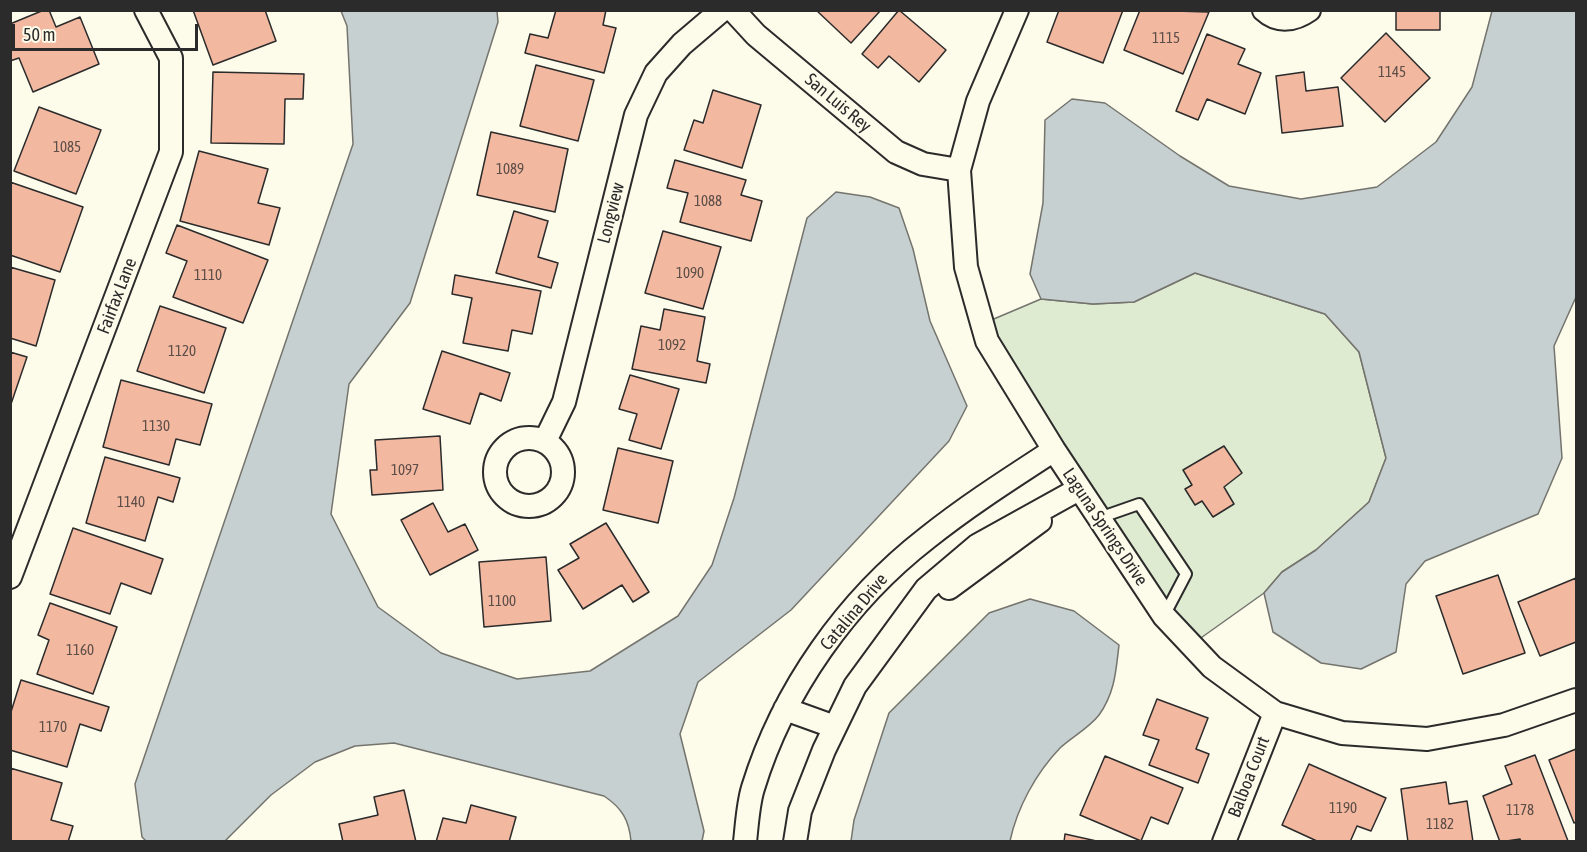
<!DOCTYPE html>
<style>
body{margin:0}
#map{position:relative;width:1587px;height:852px;overflow:hidden;background:#fdfbea;font-family:"Asap Condensed",sans-serif}
canvas{display:block}
.frame{position:absolute;inset:0;border:12px solid #2b2b2b;pointer-events:none}
.scale{position:absolute;left:12px;top:24px;width:186px;height:27px;box-sizing:border-box;border:3px solid #2b2b2b;border-top:0;padding-left:8px;font-size:18px;line-height:21px;white-space:nowrap;color:#2b2b2b;-webkit-text-stroke:4px #fdfbea;paint-order:stroke}
</style>
<div id="map">
<canvas width="1587" height="852"></canvas>
<div class="frame"></div>
<div class="scale">50 m</div>
</div>
<script>
const ctx = document.querySelector('canvas').getContext('2d');
ctx.lineJoin = 'round';
function paint(path, color) { ctx.fillStyle = color; ctx.fill(path, 'evenodd'); }
function trace(path, color, width, dash) { ctx.strokeStyle = color; ctx.lineWidth = width; ctx.lineCap = dash ? 'butt' : 'round'; ctx.setLineDash(dash || []); ctx.stroke(path); }
function drawText(font, color, halo, rows, align = 'center') {
  ctx.font = font + ' "Asap Condensed",sans-serif'; ctx.lineWidth = 4.5; ctx.setLineDash([]); ctx.textBaseline = 'middle'; ctx.strokeStyle = halo; ctx.fillStyle = color; for (const [text, x, y, turn = 0] of rows) {
    ctx.save(); ctx.translate(x, y); ctx.rotate((+turn || 0) * Math.PI / 180); ctx.textAlign = isNaN(turn) ? turn : align; if (halo) ctx.strokeText(text, 0, 0); ctx.fillText(text, 0, 0); ctx.restore();
  }
}
const green = new Path2D(`
 M1195,273l130,41 34,38 27,106 -17,44 -53,48 -34,22 -18,21 -73,52 -209,-321 59,-25 52,5 41,-2z`);
paint(green, '#deebd1');
trace(green, '#74746e', 1.5);
const water = new Path2D(`
 M341,11h156l1,11 -88,281 -61,81 -18,130 47,93 63,46 76,26 73,-8 88,-55 34,-51 22,-67 73,-280 29,-26 34,5 29,11 14,41 17,72 37,85 -18,35 -158,169 -93,72 -18,52 24,97 -2,10h-71c-2,-21 -9,-33 -27,-45l-210,-53 -39,3 -40,16 -44,33 -46,46h-79l-4,-4 -7,-53 218,-640 -6,-118z
 M1492,11h84v286l-22,49 8,112 -24,56 -113,47 -19,23 -10,68 -35,17 -40,-6 -48,-31 -9,-39 18,-21 34,-22 53,-48 17,-44 -27,-106 -34,-38 -130,-41 -61,29 -41,2 -52,-5 -11,-25 13,-71 2,-83 27,-21 33,4 75,53 49,30 72,13 76,-12 59,-45 36,-55z
 M1030,599l44,12 45,34c-3,25 -4,48 -20,70 -10,13 -27,22 -39,33 -24,25 -43,60 -50,93h-159l3,-21 35,-107 100,-100z`);
paint(water, '#c7d0d0');
trace(water, '#74746e', 1.5);
const building = new Path2D(`
 M44,10h5l7,17 24,-10 19,47 -66,28 -14,-34 -9,3v-37z
 M193,10h72l11,31 -63,24z
 M556,10h50l-3,15 13,3 -12,45 -79,-20 5,-19 18,4z
 M816,10h65l-30,33z
 M899,10l47,40 -27,32 -30,-26 -11,12 -16,-14z
 M1059,10h64l-20,53 -56,-21z
 M1140,10l69,2 -26,62 -59,-24z
 M1396,10h44v20h-44z
 M1386,33l44,45 -45,44 -44,-44z
 M1207,34l38,15 -7,15 23,9 -16,41 -38,-15 -9,21 -22,-9z
 M536,65l58,15 -16,61 -58,-15z
 M213,72l91,2 -1,25h-18l-1,45 -73,-1z
 M1304,72l2,19 32,-4 5,39 -61,7 -6,-57z
 M713,90l48,15 -19,63 -58,-18 10,-30 9,3z
 M39,107l62,23 -25,64 -62,-23z
 M491,132l77,17 -13,63 -78,-17z
 M199,151l69,18 -10,34 22,5 -11,37 -89,-24z
 M675,160l71,20 -5,15 21,6 -11,40 -71,-19 8,-29 -21,-5z
 M10,182l73,25 -23,65 -50,-17z
 M514,211l34,10 -10,36 20,6 -7,25 -55,-15z
 M177,225l91,35 -25,63 -70,-26 14,-36 -21,-8z
 M663,231l58,16 -18,62 -58,-16z
 M10,267l45,13 -19,66 -26,-8z
 M455,275l86,16 -9,43 -20,-4 -4,21 -45,-8 9,-45 -20,-4z
 M160,306l66,22 -22,65 -67,-22z
 M664,309l41,8 -8,44 13,3 -4,19 -74,-14 9,-43 19,4z
 M442,351l68,22 -9,28 -21,-8 -10,31 -47,-15z
 M10,352l17,5 -17,50z
 M630,375l49,14 -18,60 -32,-9 8,-26 -18,-5z
 M121,380l91,24 -12,41 -24,-6 -7,26 -66,-18z
 M440,436l3,54 -71,5 -2,-25h7l-2,-30z
 M1224,446l18,27 -18,14 10,17 -21,13 -11,-16 -7,4 -10,-16 7,-4 -9,-15z
 M618,448l55,13 -15,62 -55,-13z
 M105,457l75,21 -7,24 -15,-5 -13,44 -59,-18z
 M433,503l15,29 17,-8 13,26 -48,25 -29,-55z
 M606,523l43,69 -16,10 -11,-17 -39,24 -25,-39 21,-12 -9,-14z
 M73,528l90,31 -12,35 -30,-11 -11,31 -60,-20z
 M546,557l5,64 -67,6 -5,-65z
 M1498,575l27,78 -62,21 -27,-78z
 M1576,578v64l-36,14 -22,-54z
 M50,603l67,24 -24,67 -56,-20 12,-34 -11,-5z
 M21,680l88,27 -8,24 -21,-7 -13,43 -57,-17v-35z
 M1157,699l51,19 -12,31 13,5 -11,29 -49,-18 10,-25 -16,-5z
 M1576,749v73l-2,1 -25,-63z
 M1535,755l33,86 -47,1 -1,-3 -20,3 -17,-46 29,-12 -7,-18z
 M1105,756l78,32 -15,36 -17,-7 -10,24 -61,-26z
 M1309,764l77,34 -15,33 -14,-5 -7,16h-31l-37,-17z
 M10,768l52,15 -11,37 22,6 -5,16h-58z
 M1446,782l3,22 18,-3 6,41h-65l-7,-53z
 M404,790l12,52h-73l-4,-18 39,-9 -4,-18z
 M471,805l45,12 -7,25h-73l7,-24 23,5z
 M1065,834l36,8h-37z`);
paint(building, '#f2b8a0');
trace(building, '#2b2b2b', 1.5);
const lane = new Path2D(`
 M1099,518l40,-14 47,70 -22,42`);
const street = new Path2D(`
 M733,10l23,25 140,117 27,12 36,6
 M1017,10l-39,91 -19,69 7,97 21,74 67,109 110,166 48,51 63,46 67,20 85,6 77,-14 72,-25
 M1264,10c14,13 31,10 45,0
 M495 472a34 34 0 1 1 68 0a34 34 0 1 1-68 0Z
 M545,441l19,-39 72,-287 20,-42 26,-29 40,-34
 M10,577l161,-425v-94l-25,-48
 M949,588l91,-67
 M785,709l50,18
 M745,842c2,-18 3,-38 8,-54 30,-98 94,-188 174,-250 40,-32 84,-60 127,-88
 M795,842l5,-31 24,-61 31,-64 71,-97 52,-44 101,-56
 M1224,842l51,-129`);
trace(lane, '#2b2b2b', 14);
trace(street, '#2b2b2b', 26);
trace(lane, '#fdfbea', 10);
trace(street, '#fdfbea', 22);
drawText('15px', '#5d4e48', null, [
 ["1115",1166,38],
 ["1145",1392,72],
 ["1085",67,147],
 ["1089",510,169],
 ["1088",708,201],
 ["1090",690,273],
 ["1110",208,275],
 ["1092",672,345],
 ["1120",182,351],
 ["1130",156,426],
 ["1097",405,470],
 ["1140",131,502],
 ["1100",502,601],
 ["1160",80,650],
 ["1170",53,727],
 ["1190",1343,808],
 ["1178",1520,810],
 ["1182",1440,824]
]);
drawText('18px', '#2b2b2b', '#fdfbea', [
 ["San Luis Rey",838,103,40],
 ["Longview",611,213,-76],
 ["Fairfax Lane",117,296,-69],
 ["Laguna Springs Drive",1105,527,56],
 ["Catalina Drive",854,612,-50],
 ["Balboa Court",1249,777,-69]
]);
</script>
